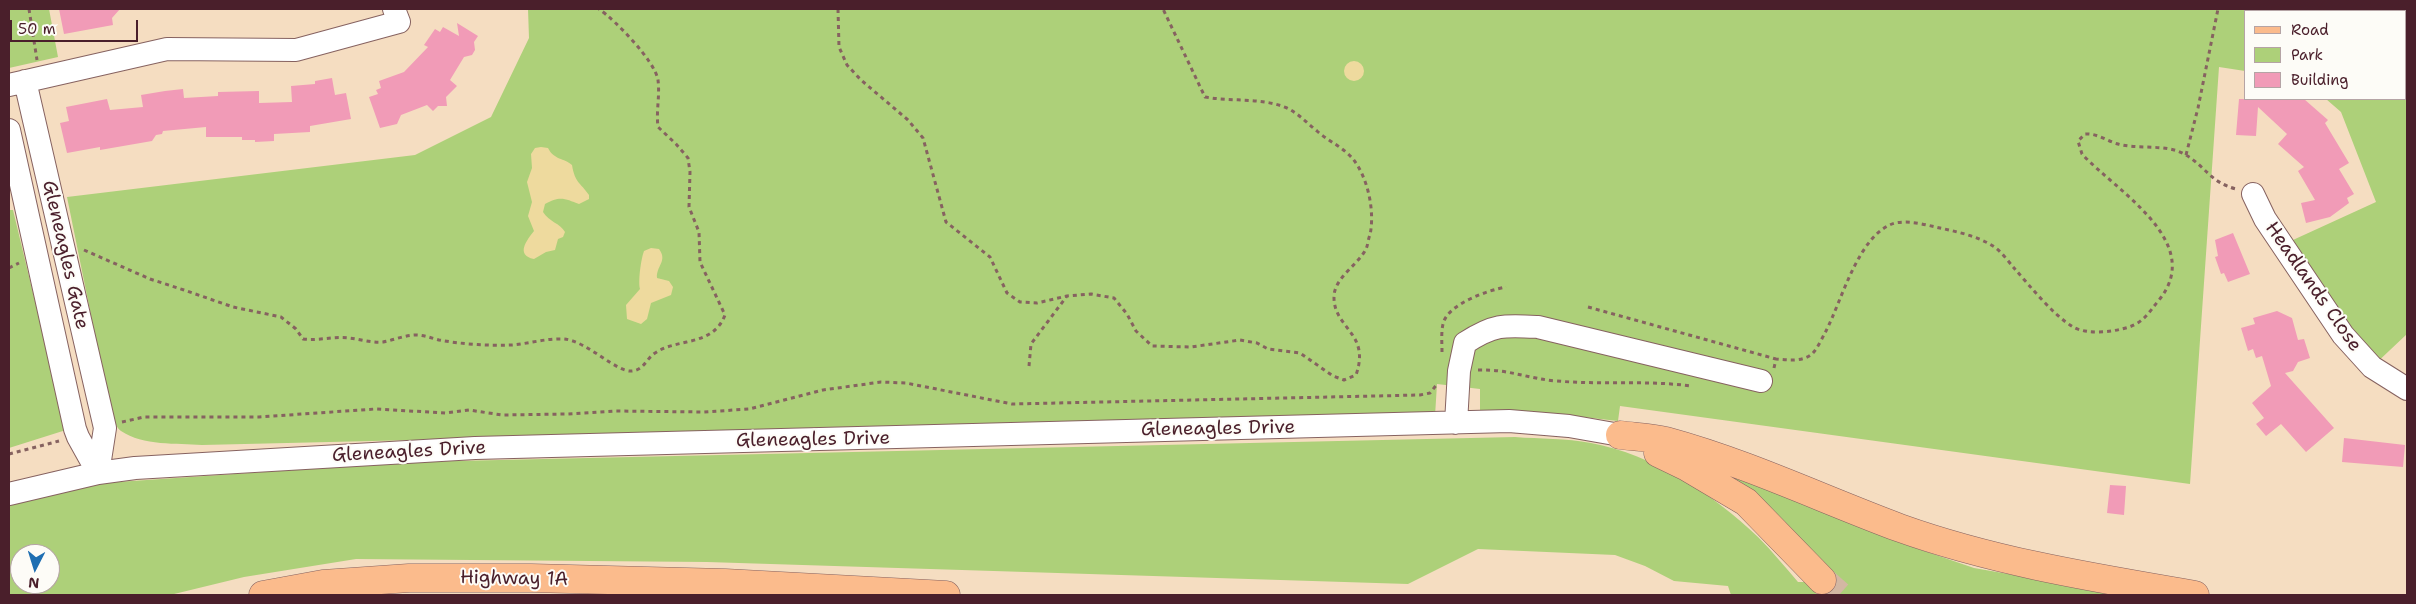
<!DOCTYPE html>
<style>
body{margin:0}
#map{position:relative;width:2416px;height:604px;overflow:hidden;background:#f5ddc1;font-family:"Shantell Sans",sans-serif}
canvas{display:block}
.frame{position:absolute;inset:0;border:10px solid #4a1f2b;pointer-events:none}
.legend{position:absolute;left:2244px;top:10px;width:162px;height:90px;box-sizing:border-box;background:#fdfcf7;border:1px solid #b5a4a5;margin:0;padding:6px 9px;list-style:none;font-size:15px;color:#4a1f2b}
.legend li{display:flex;align-items:center;gap:10px;height:25px}
.legend b{width:25px;border:1px solid #b5a4a5}
.north{position:absolute;left:10px;top:544px;width:50px;height:50px;box-sizing:border-box;background:#fdfcf7;border:1px solid #b5a4a5;border-radius:50%;rotate:185deg;font-size:14px;font-weight:700;line-height:20px;text-align:center;color:#4a1f2b}
.north::after{content:'';display:block;margin:auto;width:18px;height:22px;background:#1f6fb2;clip-path:polygon(50% 0,100% 100%,50% 72%,0 100%)}
.scale{position:absolute;left:10px;top:20px;width:128px;height:22px;box-sizing:border-box;border:2px solid #4a1f2b;border-top:0;padding-left:6px;font-size:15px;line-height:18px;white-space:nowrap;color:#4a1f2b;-webkit-text-stroke:4px #fdfcf7;paint-order:stroke}
</style>
<div id="map">
<canvas width="2416" height="604"></canvas>
<div class="frame"></div>
<ul class="legend">
<li><b style="height:6px;background:#fbbb8c"></b>Road</li>
<li><b style="height:14px;background:#add079"></b>Park</li>
<li><b style="height:14px;background:#f19bb7"></b>Building</li>
</ul>
<div class="north">N</div>
<div class="scale">50 m</div>
</div>
<script>
const ctx = document.querySelector('canvas').getContext('2d');
ctx.lineJoin = 'round';
function paint(path, color) { ctx.fillStyle = color; ctx.fill(path, 'evenodd'); }
function trace(path, color, width, dash) { ctx.strokeStyle = color; ctx.lineWidth = width; ctx.lineCap = dash ? 'butt' : 'round'; ctx.setLineDash(dash || []); ctx.stroke(path); }
function drawText(font, color, halo, rows, align = 'center') {
  ctx.font = font + ' "Shantell Sans",sans-serif'; ctx.lineWidth = 4; ctx.setLineDash([]); ctx.textBaseline = 'middle'; ctx.strokeStyle = halo; ctx.fillStyle = color; for (const [text, x, y, turn = 0] of rows) {
    ctx.save(); ctx.translate(x, y); ctx.rotate((+turn || 0) * Math.PI / 180); ctx.textAlign = isNaN(turn) ? turn : align; if (halo) ctx.strokeText(text, 0, 0); ctx.fillText(text, 0, 0); ctx.restore();
  }
}
paint(new Path2D(`
 M9,9h40l9,48 -49,11z
 M528,9h1879v325l-35,33 -90,-122 94,-43 -35,-90 -15,-13h79v-88h-160v60l-26,-4 -29,417 -570,-78 -2,15 -53,-6h-85v-26l-43,-5 -2,32 -1233,29c-25,-2 -59,1 -81,-14 -5,-3 -7,-12 -10,-17l-44,-217 348,-42 76,-38 38,-79z
 M9,210h4l53,220 -57,18z
 M1515,437c25,2 51,1 76,6 61,11 122,51 167,94 14,14 27,30 40,45h37l-148,-121 68,22 146,60 73,25 154,27h-397l-3,-9 -54,-5 -29,-15 -30,-11 -137,-6 -70,35 -701,-22 -351,-3 -112,18 -74,18h-161v-92l79,-19 323,-22zM20,554h30v30h-30z`), '#add079');
paint(new Path2D(`
 M1344 71a10 10 0 1 1 20 0a10 10 0 1 1-20 0Z
 M541,147l7,1c6,12 16,10 24,17 3,18 8,17 17,30v4l-10,5c-13,-5 -19,-9 -34,0l-2,8c6,10 17,11 22,20l-2,5 -5,2 -3,11 -9,2 -12,7c-19,-4 -7,-19 0,-28l-6,-15 4,-14 -5,-20 5,-14 -1,-14 4,-6z
 M651,248l8,1c9,12 -3,17 -2,29l12,3 4,6 -2,8 -20,8 -4,16 -6,5 -14,-5 -1,-14 14,-16c-2,-8 1,-30 4,-38z`), '#eeda9e');
paint(new Path2D(`
 M59,9h61l-8,9 1,7 -49,9z
 M457,23l21,13 -4,6 1,8 -3,5 -8,2 -14,23 7,6 -11,11 1,9h-9l-5,5 -6,-6 -26,10 -4,9 -17,4 -11,-31 9,-3 -2,-4 5,-2 -2,-7 25,-9 24,-25 -4,-2 11,-16 5,3 3,-5 16,9z
 M332,78l3,17 11,-2 5,26 -41,7v6l-36,2v7l-19,1v-2h-13v-3h-36v-10l-43,4 -1,3 -6,1 -4,6 -52,9v-3l-33,6 -7,-30 9,-2 -3,-14 41,-8 3,11 33,-3 -2,-12 24,-4 18,-2 1,9 34,-2v-4l41,-1v12l33,-1 -1,-16 24,-2v-3z
 M2239,99h65l24,21 -3,3 24,40 -10,6 15,25 -7,4 2,5 -19,14 -24,6 -5,-20 14,-3 -17,-29 6,-4 -26,-23 9,-10 -29,-27 -2,29 -20,-1z
 M2233,233l17,41 -22,8 -4,-9 -3,1 -6,-17 3,-1 -3,-16z
 M2277,311l15,7 6,22 6,-1 6,19 -12,4 -5,9 -8,2 49,55 -28,24 -25,-28 -15,12 -10,-12 8,-6 -12,-15 19,-17 -9,-30 -6,2 -3,-9 -5,2 -7,-23 14,-4 -2,-6z
 M2344,438l61,7 -2,22 -61,-5z
 M2110,485l16,1 -2,29 -17,-2z`), '#f19bb7');
trace(new Path2D(`
 M1822,580l17,15`), '#d3b7a3', 28, [28, 14]);
const minor = new Path2D(`
 M25,81l80,347 -7,45
 M9,85l158,-36 129,1 103,-28 -5,-13
 M9,130l66,299 3,8 20,36
 M2253,194l12,25 78,116 29,32 35,22
 M1456,423l3,-52 6,-28c29,-19 39,-18 73,-16l223,54
 M9,494l89,-21 37,-5 340,-20 1034,-27 60,5 51,9`);
const major = new Path2D(`
 M1620,435c15,2 31,2 46,6 81,22 156,58 234,87 95,34 196,50 295,67
 M1658,453l29,14 59,35 76,78
 M263,595l60,-11 86,-6h122l194,5 221,12`);
trace(minor, '#866260', 24);
trace(major, '#866260', 29);
trace(new Path2D(`
 M29,9l8,51
 M838,9l1,38 8,18 14,15 47,40 15,18 23,84 44,35 17,36 13,9 17,1 30,-7 24,-2 23,4 13,16 9,17 16,15 39,1 49,-7 17,3 11,6 32,4 33,23 11,4 12,-5c15,-43 -23,-46 -22,-79 1,-19 24,-31 32,-47 2,-4 2,-10 4,-14 5,-24 -2,-57 -17,-76 -10,-12 -25,-18 -36,-28 -10,-8 -18,-17 -30,-23 -26,-11 -55,-6 -82,-11l-42,-88
 M2186,155l12,-47 20,-99
 M84,250l66,29 34,11 49,17 48,10 15,12 7,10c16,2 30,-3 46,-1 11,1 22,5 34,4 11,-2 22,-7 33,-7 8,0 15,3 23,5 22,4 49,6 72,5 17,-1 35,-7 53,-6 23,2 53,34 68,32 12,-1 14,-12 23,-18 21,-15 58,-6 70,-38l-25,-53 -1,-30 -10,-25 1,-35 -2,-14 -12,-14 -18,-17c-2,-16 2,-31 0,-47 -3,-19 -43,-60 -59,-71
 M9,268l10,-5
 M1588,307l188,52
 M1442,352c0,-9 -1,-19 1,-28 4,-20 46,-34 63,-37
 M1029,366l2,-22 36,-48
 M1774,368l2,-9c12,1 27,3 36,-5 6,-6 10,-16 14,-23 16,-31 33,-98 69,-108 15,-3 31,2 45,5 18,4 37,8 53,18 8,5 15,15 21,22 16,18 38,46 59,59 14,8 41,5 56,0 15,-5 20,-15 30,-27 47,-58 -43,-109 -77,-146l-4,-13 7,-7c12,-1 22,7 33,10 22,6 48,-1 68,11 21,13 24,27 50,34
 M1478,370c31,-1 51,9 79,11 45,4 89,-1 134,5
 M122,422l22,-5h115l116,-8 71,4 23,-3 33,5 65,-1 48,-3 89,1 45,-3 74,-19 58,-8 25,1 106,21 408,-9 10,-2 8,-10
 M9,454l50,-13`), '#866260', 3, [4, 4]);
trace(minor, '#fff', 22);
trace(major, '#fbbb8c', 28);
drawText('19px', '#4a1f2b', '#fdfcf7', [
 ["Gleneagles Gate",65,255,77],
 ["Headlands Close",2313,287,55],
 ["Gleneagles Drive",1218,429,-1],
 ["Gleneagles Drive",813,440,-1],
 ["Gleneagles Drive",409,452,-3],
 ["Highway 1A",514,579,1]
]);
</script>
